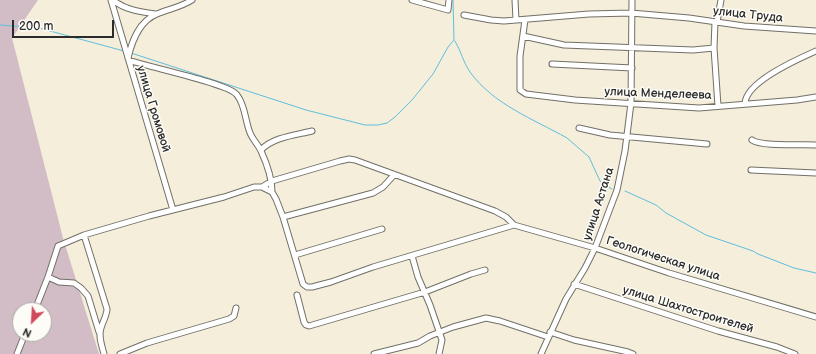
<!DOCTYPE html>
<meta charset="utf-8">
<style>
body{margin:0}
#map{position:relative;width:816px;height:354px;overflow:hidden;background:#f4eeda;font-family:"Balsamiq Sans",sans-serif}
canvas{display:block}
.north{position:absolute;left:12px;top:302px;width:40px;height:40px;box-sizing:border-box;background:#fdfcf7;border:1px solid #a9a8a5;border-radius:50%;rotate:205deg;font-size:11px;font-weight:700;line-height:16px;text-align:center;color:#2b2b2b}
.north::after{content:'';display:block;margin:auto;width:14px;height:18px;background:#d1495b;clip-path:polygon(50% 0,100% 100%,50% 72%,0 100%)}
.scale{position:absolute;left:12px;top:20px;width:102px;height:18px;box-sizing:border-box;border:2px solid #2b2b2b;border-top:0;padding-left:5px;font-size:12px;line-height:14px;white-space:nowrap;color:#2b2b2b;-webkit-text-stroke:3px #fdfcf7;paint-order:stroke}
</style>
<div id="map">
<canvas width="816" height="354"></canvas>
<div class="north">N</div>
<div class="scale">200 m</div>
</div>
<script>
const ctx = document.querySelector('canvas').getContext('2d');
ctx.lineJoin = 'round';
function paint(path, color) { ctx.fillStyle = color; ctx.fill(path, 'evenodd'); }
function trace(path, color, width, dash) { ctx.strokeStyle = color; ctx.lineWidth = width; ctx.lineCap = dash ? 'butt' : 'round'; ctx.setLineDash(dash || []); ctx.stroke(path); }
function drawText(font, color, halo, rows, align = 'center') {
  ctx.font = font + ' "Balsamiq Sans",sans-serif'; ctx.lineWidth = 3; ctx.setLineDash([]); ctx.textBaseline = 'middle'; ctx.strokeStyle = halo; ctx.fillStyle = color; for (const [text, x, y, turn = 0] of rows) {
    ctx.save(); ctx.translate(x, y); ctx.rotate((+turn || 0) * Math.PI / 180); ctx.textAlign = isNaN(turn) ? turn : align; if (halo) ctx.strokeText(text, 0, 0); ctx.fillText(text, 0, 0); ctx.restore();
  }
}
paint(new Path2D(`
 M0,0h38l-26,38 51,200 36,116h-99zM20,310h24v24h-24z`), '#d2bdc7');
trace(new Path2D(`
 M0,25l39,3 85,23
 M455,41c6,10 8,21 15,31 23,32 63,47 97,66l22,19 11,24 3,3 9,5
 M131,53l175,57 59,15h13l9,-2 8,-6 17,-17 21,-26 15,-27 6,-7 -1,-40
 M625,191l31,14 10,8 40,22 47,16 5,3 36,14 22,5`), '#5fbddd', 1);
const minor = new Path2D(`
 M111,0l62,210
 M113,0c12,10 28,12 43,14
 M412,0l36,10 1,-10
 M515,0l1,20
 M464,15l27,5 13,1 85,-7 42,-1 58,5 55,8 72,5
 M525,20l-5,36v34l6,4 49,6 124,8 98,-8 19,-3
 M715,22l-1,26 4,58
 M717,22l4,-22
 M523,36l41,9 129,5 21,-2
 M128,58c4,-17 11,-37 29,-44 12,-5 24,-7 35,-14
 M129,61l6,1c18,6 95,22 102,33 9,11 8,28 14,40 3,6 8,11 10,16 6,13 11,27 11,41
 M552,64l80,4
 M745,104c0,-22 53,-45 71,-53
 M579,128l31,7 97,9
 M752,140c9,7 50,4 64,5
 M261,150c12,-13 35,-15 51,-19
 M751,170l65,3
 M262,187l10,-6 68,-20 9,-2 6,1 140,51 11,6 8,8 81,23 74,25 147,44
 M283,217l90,-24 10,-6 11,-12
 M84,235l23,74c0,6 -4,12 -6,19 -3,8 1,18 3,26
 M295,255l87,-26
 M412,256l6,21 12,28 12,35 -3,14
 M48,277l11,5 15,1 7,5 7,8 11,36
 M574,284l144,47 59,16 18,7
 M297,295l7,27 2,3 3,1 116,-34 46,-18 14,-4
 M35,310l13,-33 10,-31 26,-11 65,-19 75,-19 30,-10h8l10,5 4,7 7,18 20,67 4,3h5l19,-5 42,-15 141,-42
 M550,332l24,8 54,12 5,2
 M17,354l8,-20
 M120,354l27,-11 82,-24 5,-3 2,-8
 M374,354l44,-11 12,-7 23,-9 33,-9 14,3 48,16
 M541,354l25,-55 19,-31 10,-20 22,-58 8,-39 6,-48 1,-103`);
trace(minor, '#716f68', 7);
trace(minor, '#fff', 5);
drawText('12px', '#2b2b2b', '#fdfcf7', [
 ["улица Труда",748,15,6],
 ["улица Менделеева",658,94,2],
 ["улица Громовой",153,109,73],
 ["улица Астана",599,204,-72],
 ["Геологическая улица",663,259,18],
 ["улица Шахтостроителей",688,310,17]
]);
</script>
